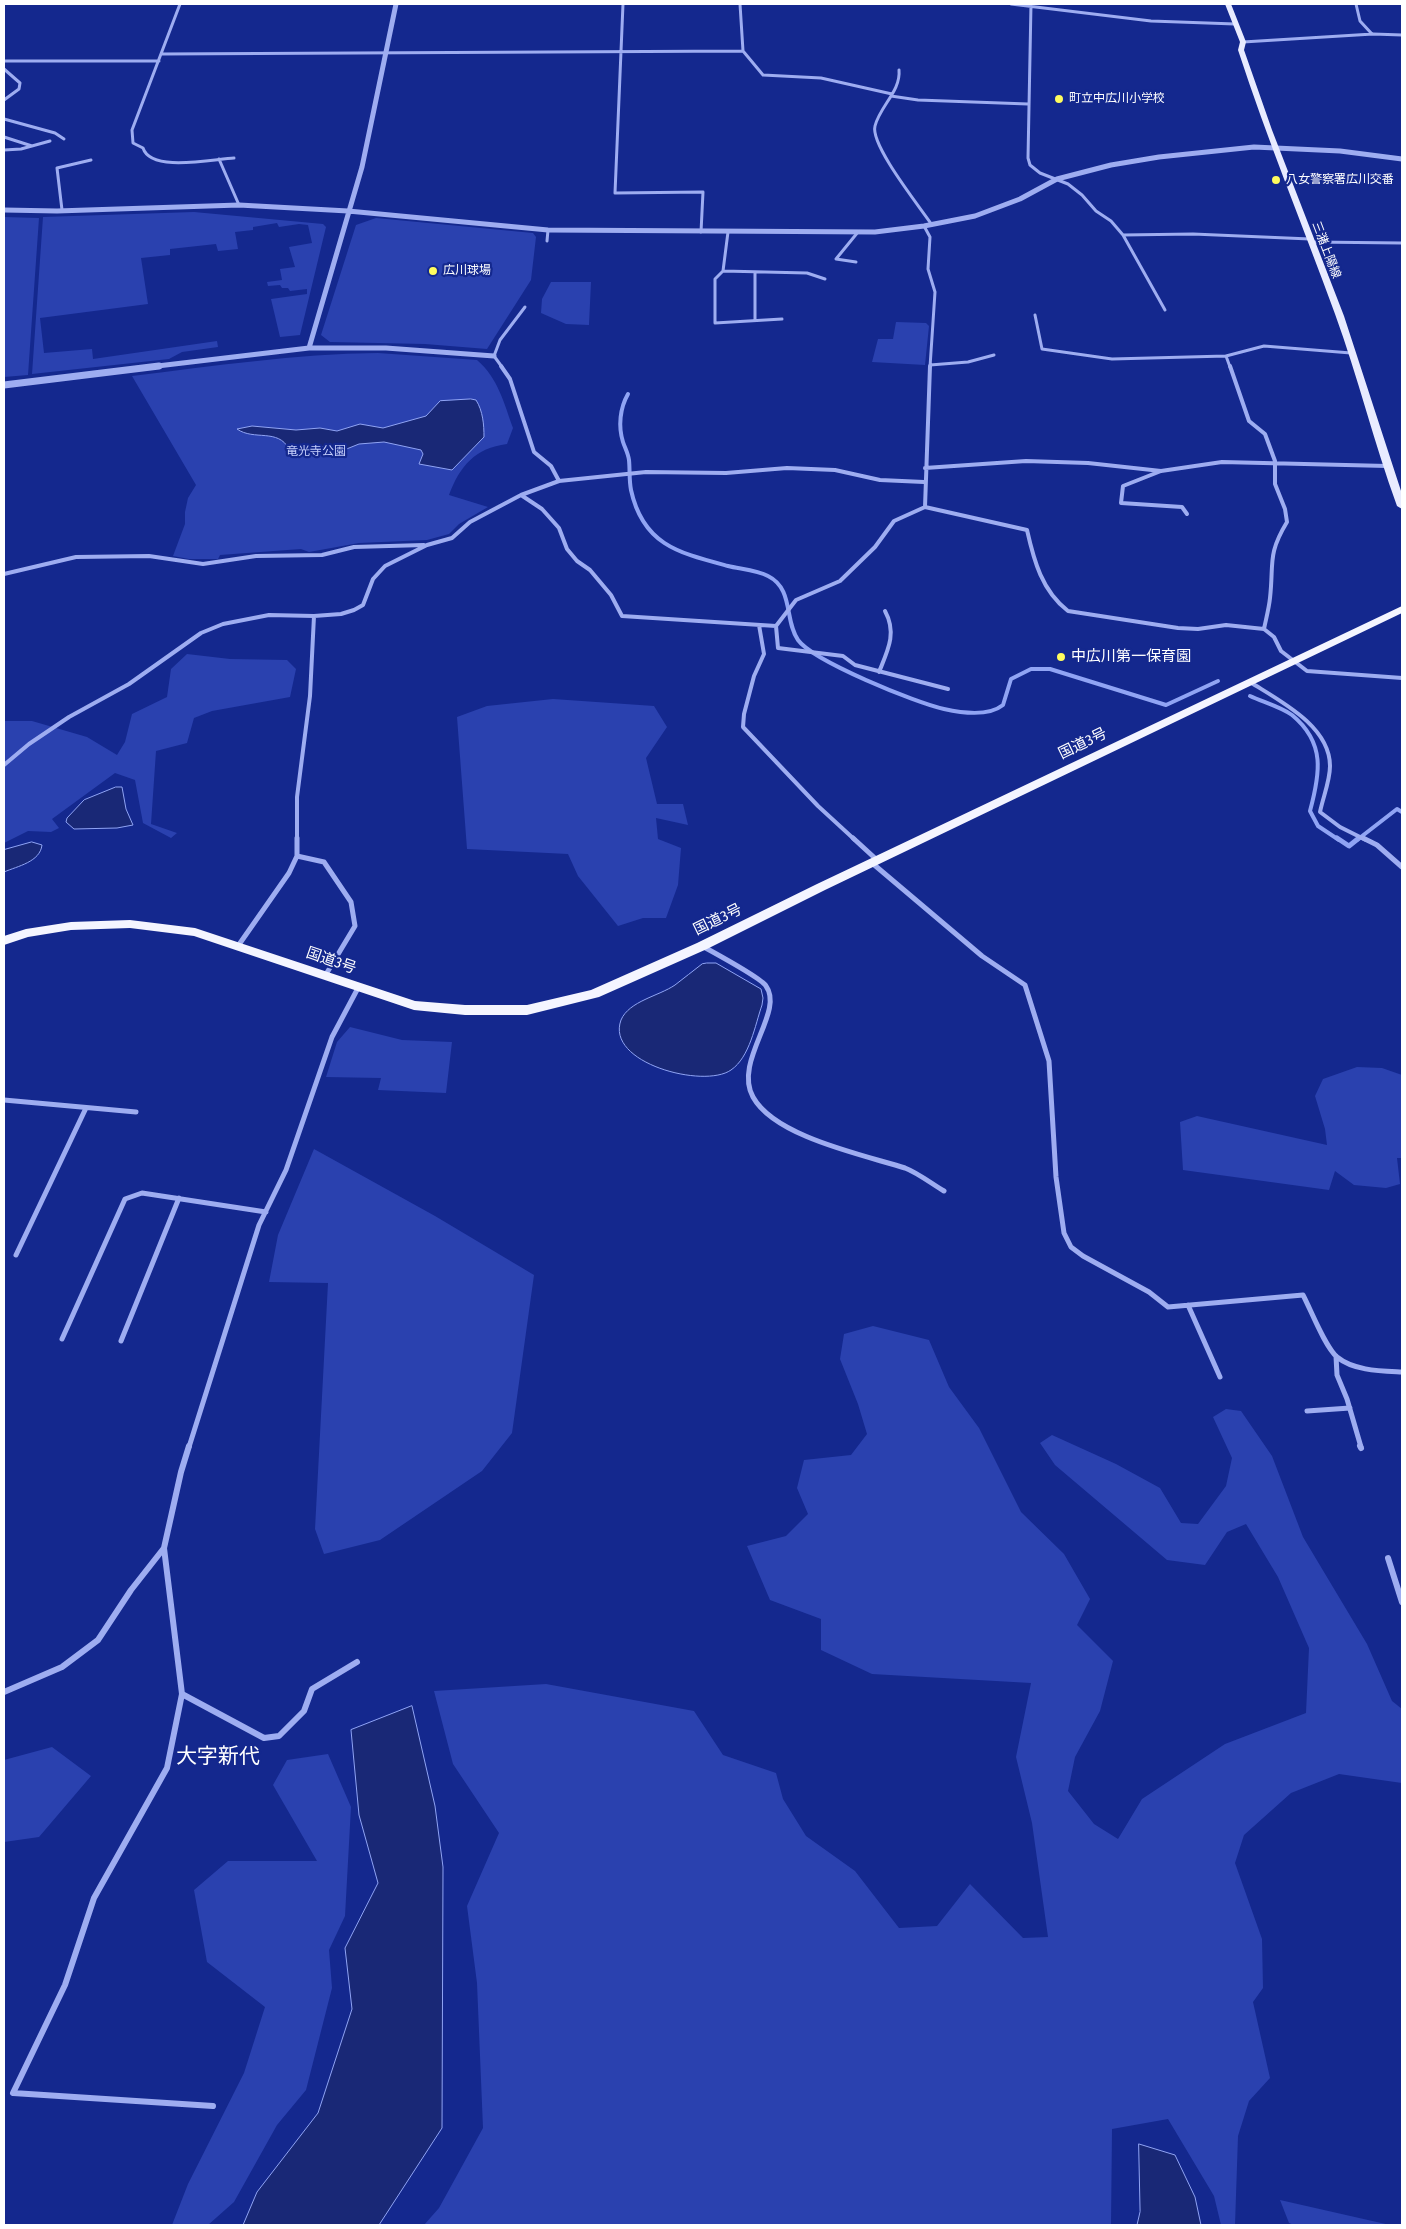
<!DOCTYPE html>
<meta charset="utf-8">
<style>
body{margin:0}
#map{position:relative;width:1406px;height:2229px;overflow:hidden;background:#14288e;font-family:"Fira Sans Condensed",sans-serif}
canvas{display:block}
.frame{position:absolute;inset:0;border:5px solid #fff;pointer-events:none}
</style>
<div id="map">
<canvas width="1406" height="2229"></canvas>
<div class="frame"></div>
</div>
<script>
const ctx = document.querySelector('canvas').getContext('2d');
ctx.lineJoin = 'round';
function paint(path, color) { ctx.fillStyle = color; ctx.fill(path, 'evenodd'); }
function trace(path, color, width, dash) { ctx.strokeStyle = color; ctx.lineWidth = width; ctx.lineCap = dash ? 'butt' : 'round'; ctx.setLineDash(dash || []); ctx.stroke(path); }
function drawText(font, color, halo, rows, align = 'center') {
  ctx.font = font + ' "Fira Sans Condensed","Noto Sans JP",sans-serif'; ctx.lineWidth = 4.5; ctx.setLineDash([]); ctx.textBaseline = 'middle'; ctx.strokeStyle = halo; ctx.fillStyle = color; for (const [text, x, y, turn = 0] of rows) {
    ctx.save(); ctx.translate(x, y); ctx.rotate((+turn || 0) * Math.PI / 180); ctx.textAlign = isNaN(turn) ? turn : align; if (halo) ctx.strokeText(text, 0, 0); ctx.fillText(text, 0, 0); ctx.restore();
  }
}
paint(new Path2D(`
 M194,212l129,12 3,3 -26,108 -20,2 -9,-38 36,-5v-5l-17,2 -2,-3h-6l-2,-3 -12,1 -1,-4 15,-2 -2,-11 15,-2 -6,-20 23,-4 -4,-18 -9,-1 -20,3 -2,-4 -24,4v3l-18,2 3,17 -20,2 -2,-7 -46,5v6l-29,3 7,46 -108,14 4,35 48,-4 1,10 124,-18 1,6 -36,5 -13,7 -137,15 11,-157z
 M4,217l35,1 -11,157 -24,2z
 M376,218l157,15 3,4 -5,43 -44,69 -62,-5 -95,-2 -9,-7 35,-110z
 M551,282h40l-2,43 -23,-1 -25,-11 1,-14z
 M896,322l30,1 3,3 -4,39 -53,-3 6,-23h15z
 M378,353l99,7c21,18 27,43 36,68l-6,16c-32,4 -47,22 -58,51l39,12 -29,17 -10,10 -22,6 -68,3 -50,9 -8,-3 -81,6 -2,4h-29l-16,-3 12,-32v-12l3,-14 8,-13 -64,-109c82,-10 163,-22 246,-23z
 M187,654l43,5 57,1 9,9 -6,28 -78,14 -18,7 -7,25 -31,8 -5,73 26,9 -6,5 -28,-15 -8,-43 -20,-7 -63,46 7,9 -8,4 -23,-1 -24,12v-122h28l55,16 30,18 8,-13 7,-28 35,-17 4,-28z
 M553,699l101,7 13,21 -21,31 11,46h26l5,21 -32,-7 2,21 23,9 -3,37 -12,33h-23l-25,8 -40,-50 -10,-22 -101,-5 -10,-132 30,-11z
 M350,1027l52,13 50,2 -6,51 -68,-3 3,-12 -55,-1 11,-35z
 M1357,1067l25,1 20,7v83h-5l3,26 -14,4 -32,-3 -19,-14 -6,19 -146,-20 -3,-48 17,-6 130,29 -2,-16 -10,-33 8,-17z
 M314,1149l121,67 99,59 -22,158 -30,38 -102,69 -56,14 -9,-25 13,-246 -59,-1 9,-47z
 M873,1326l56,14 20,47 30,41 42,84 43,42 26,45 -13,26 36,36 -13,50 -25,46 -7,34 26,33 24,15 24,-40 83,-55 81,-31 3,-65 -31,-71 -32,-53 -19,8 -22,33 -38,-5 -112,-95 -15,-22 12,-8 64,29 44,24 21,35 17,1 28,-38 6,-28 -19,-41 13,-8 15,2 31,45 31,81 64,107 25,57 10,8v74l-63,-9 -48,19 -47,42 -9,28 27,76 1,49 -10,14 17,76 -21,23 -11,35 -3,89h-14l-7,-29 -46,-77 -56,10 -1,96h-687l15,-17 44,-80 -6,-145 -10,-77 32,-73 -46,-69 -19,-73 112,-7 148,27 29,44 53,18 7,26 23,37 49,35 44,57 38,-2 33,-42 53,54 25,-1 -16,-114 -16,-66 15,-74 -159,-9 -51,-24v-31l-51,-19 -23,-54 39,-10 22,-22 -11,-26 7,-28 47,-5 16,-21 -9,-30 -18,-45 4,-25z
 M52,1747l39,29 -52,61 -35,5v-82z
 M328,1754l23,53 -6,109 -16,34 3,38 -26,102 -29,35 -43,77 -26,23h-36l16,-41 56,-111 21,-66 -58,-45 -13,-72 34,-29h89l-44,-76 14,-25z
 M1280,2200l110,25h-96l-5,-2z`), '#2a41af');
const water = new Path2D(`
 M471,399l5,1c7,11 8,25 8,37l-32,33 -33,-6 4,-10 -2,-4 -37,-8 -25,2 -15,6 -15,-4 -31,4 -9,-1c-11,-21 -35,-8 -52,-20l15,-3 44,4 24,-2 17,3 23,-7 23,4 43,-12 14,-15z
 M116,787h6l4,22 7,16 -16,3 -43,1 -8,-7 1,-4 17,-18z
 M32,842l10,3c-2,17 -24,21 -38,27v-22z
 M707,963h9l45,26 2,9 -1,7c-7,20 -12,52 -31,65 -27,19 -126,-7 -110,-50 8,-19 38,-24 54,-35 9,-7 18,-14 27,-21z
 M412,1706l23,100 8,61 -1,261 -63,97h-136l14,-33 61,-79 34,-104 -7,-61 33,-65 -19,-68 -8,-85z
 M1139,2144l36,11 20,42 6,28h-64l3,-13z`);
paint(water, '#192876');
trace(water, '#90a4f4', 1);
trace(new Path2D(`
 M628,394c-8,14 -10,32 -5,48 2,6 5,11 6,18 1,10 0,20 2,30 12,55 48,63 97,76 12,3 29,4 40,10 26,13 16,44 30,64 15,21 118,63 146,69 18,4 44,8 59,-4l8,-26 20,-10h19l116,36 52,-24
 M1250,696c13,6 31,11 42,19 34,28 28,59 18,96l8,15 21,14
 M1357,840l40,-31 5,3`), '#90a4f4', 4);
trace(new Path2D(`
 M1337,838l12,8 10,-8`), '#90a4f4', 5);
trace(new Path2D(`
 M180,4l-48,126 1,13 10,5c8,25 70,11 91,10
 M623,4l-8,189 88,-1 -2,40
 M740,4l3,47 20,24 58,3 71,16
 M1011,4l140,17 84,3
 M1031,4l-3,154 2,7 10,8 28,11 14,11 14,16 15,10 12,14 42,75
 M1356,4l4,17 12,13
 M1243,42l130,-8 29,1
 M161,54l582,-3
 M4,61h155
 M4,69l16,14 -1,6 -15,11
 M899,70c2,21 -19,36 -24,56 -5,19 45,81 57,99
 M891,96l27,4 110,4
 M4,119l51,14 9,6
 M4,137l28,9
 M4,150l17,-1 29,-8
 M219,159l20,46
 M62,210l-5,-42 34,-8
 M924,226l6,11 -2,32 7,23 -5,75
 M728,232l-5,39 -8,8v44l67,-4
 M1123,235l70,-1 117,5
 M547,241l1,-11
 M1311,242l91,1
 M856,262l-20,-3 22,-27
 M723,271l84,2 18,6
 M755,273v47
 M1035,315l7,34 70,10 114,-3 38,-10 87,7
 M1226,356l4,11
 M930,365l38,-3 26,-7
 M502,367l-8,-11 6,-16 25,-33`), '#9eadf1', 3);
trace(new Path2D(`
 M501,366l9,13 24,73 17,14 8,15
 M930,366l-5,141 -31,14 -19,26 -35,34 -44,19 -20,26 2,22 65,8 12,9 93,24
 M1230,366l19,55 16,13 10,27v23l10,25 2,13c-20,33 -13,41 -17,76 -1,10 -4,21 -6,31
 M925,468l101,-7 62,2 73,8 61,-9 165,4
 M1161,471l-38,15 -2,17 61,4 5,7
 M521,495l21,14 17,19 8,21 10,12 13,9 21,25 11,21 154,10
 M925,507l102,23c7,31 15,61 41,81l110,17 20,1 28,-4 38,4 10,8 7,14 26,20 95,7
 M4,574l72,-17 73,-1 54,8 53,-8 66,-1 32,-8 70,-2
 M759,625l5,29 -10,22 -10,38 -1,13 75,79 37,34
 M879,672c9,-22 18,-39 6,-61
 M1250,682c30,19 80,44 80,84 0,15 -7,31 -10,46l20,15 26,13
 M4,765l25,-21 40,-27 60,-33 72,-51 22,-9 46,-9 45,1 27,-2 13,-4 9,-5 10,-26 12,-13 42,-21 25,-7 18,-16 51,-27 38,-14 87,-9 80,1 61,-5 48,2 45,10 44,2
 M297,840v-43l13,-101 4,-80`), '#9eadf1', 4);
trace(new Path2D(`
 M853,838l24,22
 M1363,838l14,7 25,22
 M297,856l27,6 27,40 4,24 -30,50
 M872,863l110,93 43,29 24,76 7,116 8,56 7,14 12,9 66,36 19,15 135,-12c8,15 22,52 34,62 17,14 45,14 65,15
 M238,946l51,-73 8,-17v-18
 M702,946c11,6 60,33 64,40 19,26 -33,75 -13,111 22,40 111,58 152,71 13,5 27,16 39,23
 M4,1100l132,12
 M16,1255l70,-147
 M1188,1305l32,72
 M62,1339l63,-140 17,-6 124,19
 M121,1341l58,-143
 M1336,1356l1,19 10,24 14,48
 M1307,1411l43,-3
 M189,1447l70,-222 27,-55 46,-133 26,-49`), '#9eadf1', 5);
trace(new Path2D(`
 M1360,1446l1,2
 M164,1548l18,146 -15,74 -73,130 -29,87 -52,108 200,13
 M1388,1558l14,44
 M4,1692l58,-25 36,-27 33,-50 33,-42 17,-76 8,-26
 M182,1694l82,44 15,-2 25,-25 8,-22 45,-27`), '#9eadf1', 6);
trace(new Path2D(`
 M4,210l53,1 182,-6 109,6 200,19 327,2 49,-6 51,-10 45,-17 37,-20 54,-14 48,-8 95,-10 86,4 62,8
 M309,348l53,-181 34,-163
 M149,367l160,-19h77l108,8`), '#9eadf1', 5);
trace(new Path2D(`
 M4,385l155,-19`), '#9eadf1', 7);
paint(new Path2D(`
 M1225,4h6l15,38 -2,8 28,80 72,186 58,178v15l-5,-3c-23,-63 -39,-129 -62,-192 -32,-88 -68,-175 -97,-264l2,-8z`), '#e8ebff');
paint(new Path2D(`
 M1402,606v7l-577,277 -118,59 -108,48 -72,18h-62l-51,-5 -220,-74 -64,-8 -59,2 -43,7 -24,8v-9l22,-7 45,-7 59,-2 65,8 220,73 50,4h62l64,-15 106,-47 120,-59z`), '#f4f5ff');
for (const [x, y, r, color] of [
 [1059,99,5,"#fffc5e"],
 [1276,180,5,"#fffc5e"],
 [433,271,5,"#fffc5e"],
 [1061,657,5,"#fffc5e"]
]) { const dot = new Path2D(); dot.arc(x, y, r, 0, 2 * Math.PI); ctx.fillStyle = color; ctx.fill(dot); trace(dot, '#14288e', 2); }
drawText('12px', '#fff', '#14288e', [
 ["町立中広川小学校",1069,99],
 ["八女警察署広川交番",1286,180],
 ["広川球場",443,271]
], 'left');
drawText('12px', '#fff', '#14288e', [
 ["三潴上陽線",1326,250,69]
]);
drawText('12px', '#c5cffc', '#14288e', [
 ["竜光寺公園",316,452]
]);
drawText('15px', '#fff', '#14288e', [
 ["中広川第一保育園",1071,657]
], 'left');
drawText('15px', '#fff', '#14288e', [
 ["国道3号",1083,744,-26],
 ["国道3号",718,920,-26],
 ["国道3号",331,961,19]
]);
drawText('21px', '#fff', '#14288e', [
 ["大字新代",218,1757]
]);
</script>
